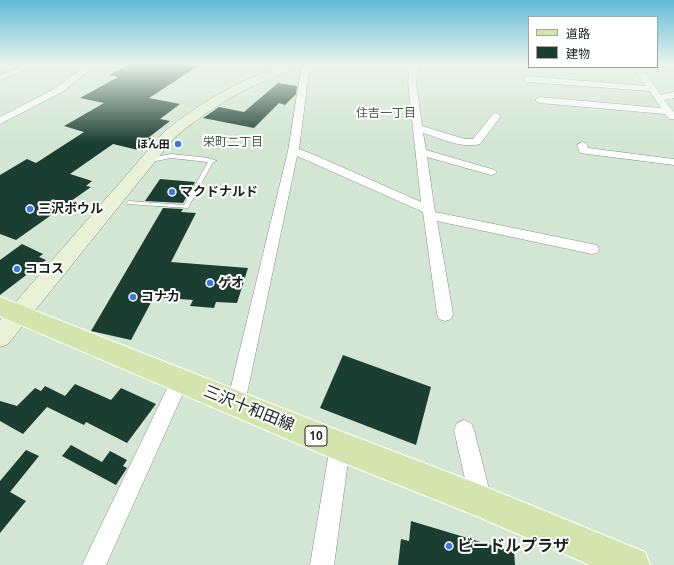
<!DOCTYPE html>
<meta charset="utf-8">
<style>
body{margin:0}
#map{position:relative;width:674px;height:565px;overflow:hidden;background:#d3e6d3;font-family:Ubuntu,"Noto Sans JP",sans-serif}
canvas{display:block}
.legend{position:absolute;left:528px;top:16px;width:130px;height:52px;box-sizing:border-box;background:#fff;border:1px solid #a3a6a3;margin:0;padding:5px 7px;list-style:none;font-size:12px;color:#182019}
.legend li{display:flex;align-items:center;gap:8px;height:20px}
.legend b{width:20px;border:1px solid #a3a6a3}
</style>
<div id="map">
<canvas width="674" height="565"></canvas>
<ul class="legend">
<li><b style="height:5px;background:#d4e4ad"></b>道路</li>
<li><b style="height:11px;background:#1b3e32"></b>建物</li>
</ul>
</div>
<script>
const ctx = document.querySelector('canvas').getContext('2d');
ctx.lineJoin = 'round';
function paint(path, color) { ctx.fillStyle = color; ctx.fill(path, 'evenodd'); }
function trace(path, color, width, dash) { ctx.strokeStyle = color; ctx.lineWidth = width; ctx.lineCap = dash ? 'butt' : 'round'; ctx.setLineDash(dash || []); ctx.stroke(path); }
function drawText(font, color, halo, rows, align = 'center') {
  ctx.font = font + ' Ubuntu,"Noto Sans JP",sans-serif'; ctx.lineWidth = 4; ctx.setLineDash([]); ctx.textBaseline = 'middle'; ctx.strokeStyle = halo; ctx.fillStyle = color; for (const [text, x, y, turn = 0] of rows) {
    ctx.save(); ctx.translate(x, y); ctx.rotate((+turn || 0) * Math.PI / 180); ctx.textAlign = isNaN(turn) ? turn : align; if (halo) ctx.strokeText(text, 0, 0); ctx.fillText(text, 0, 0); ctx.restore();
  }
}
paint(new Path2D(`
 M129,64h72l-52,34 31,6 -20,15 10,2 -22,17h4l-14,12 -25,-6 -43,30 22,7 -6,5 5,1 -75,53 -16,-6v-59l27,-16 9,4 48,-31 -20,-6 40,-23 -24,-5 38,-21 -9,-2z
 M278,83l19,3 -1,8 -11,11 -6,-2 -25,25 -51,-10 16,-11 25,5z
 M160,179l35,3 -12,21 -38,-2z
 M163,208l20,1 -2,3 15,1 -25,49 77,6 -11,35 -21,-1 -2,6 -24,-2 3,-6 -39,-3 -23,43 -40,-9z
 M22,244l21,10 -4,3 7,3 -46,35v-35z
 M343,355l88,32 -15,58 -96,-37z
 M75,384l36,16 10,-12 35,16 -29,39 -41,-21 -2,3 -37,-18 -24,27 -23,-13v-20l17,5 18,-18 6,3 4,-5 20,10z
 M71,445l31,17 8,-11 17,9 -4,6 4,2 -11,17 -54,-29z
 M26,450l13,6 -29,36 16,9 -26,32v-52z
 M411,521l103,31 1,13h-117l3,-26 8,2z`), '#1b3e32');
const lane = new Path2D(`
 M171,154l38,4 8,3 -4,1 -25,46 -61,-4 -1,-1 3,-2 55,4 24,-43 -37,-4 -15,3 -10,-3 3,-2 7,1z`);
const street = new Path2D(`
 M28,64h10l-38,16v-5z
 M88,64h9l-35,28 -62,32v-7l56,-29z
 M302,64h8l-11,85 18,7 104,46 -13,-120 3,-18h8l-3,18 6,44 43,13h8l20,-25 3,-1 5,3 -21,28c-19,5 -39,-6 -57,-11l3,17 69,20 2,2 -2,2 -4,1 -64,-18 8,55 157,32 5,1 2,4 -2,4 -5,1 -155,-33 16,93 -2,5 -6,2 -6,-2 -2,-5 -14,-102 -126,-56 -52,247 -2,7 -7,2 -7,-2 -2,-7 61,-252z
 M633,67h8l20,28 13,-3v6l-10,2 10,12v7h-5l-4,-5 -125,-11 -5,-3 5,-3 121,11 -11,-17 -123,-9 -4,-3 4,-3 119,10z
 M582,142l4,1 2,5 86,11v6l-94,-12 -3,-8z
 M180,371l6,3 3,6 -83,185h-24l92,-191z
 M464,420l7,3 3,7 18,71 -3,8 -8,3 -8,-3 -3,-8 -16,-71 3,-7z
 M340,436l7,3 3,7 -16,119h-24l20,-119 3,-7z`);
const secondary = new Path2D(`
 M289,64h16l-1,2c-49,15 -91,39 -130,72l-166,206 -8,3v-27l164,-188c38,-31 78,-54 125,-68z`);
const primary = new Path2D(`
 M0,297l340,134 141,54 164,67 5,13h-60l-116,-50 -145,-58 -329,-141z`);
trace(lane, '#819482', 1);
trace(street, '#819482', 1);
trace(secondary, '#819482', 1);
trace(primary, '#fff', 2);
paint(lane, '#fff');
paint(street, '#fff');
paint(secondary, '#e9f2d6');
paint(primary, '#d4e4ad');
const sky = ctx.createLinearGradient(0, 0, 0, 143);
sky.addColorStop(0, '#61bbd9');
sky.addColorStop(0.45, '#ebf4eb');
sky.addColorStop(1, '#ebf4eb00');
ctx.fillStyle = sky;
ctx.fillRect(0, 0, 674, 143);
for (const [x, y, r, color] of [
 [178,144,4,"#3c76e5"],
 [172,192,4,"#3c76e5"],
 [30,209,4,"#3c76e5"],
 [17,269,4,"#3c76e5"],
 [210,283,4,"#3c76e5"],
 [133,297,4,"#3c76e5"],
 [449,546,4,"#3c76e5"]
]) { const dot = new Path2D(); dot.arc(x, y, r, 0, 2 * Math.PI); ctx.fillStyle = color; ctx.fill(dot); trace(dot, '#fff', 1.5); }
drawText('bold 11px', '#182019', '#fff', [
 ["ほん田",170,144]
], 'right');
drawText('12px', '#465747', '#fff', [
 ["住吉一丁目",386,113],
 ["栄町二丁目",233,142]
]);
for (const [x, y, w] of [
 [316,436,22]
]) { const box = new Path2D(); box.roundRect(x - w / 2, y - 10, w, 20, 3); ctx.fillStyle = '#fff'; ctx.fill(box); trace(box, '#182019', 1); }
drawText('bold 12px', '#182019', null, [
 ["10",316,436]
]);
drawText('bold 13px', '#182019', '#fff', [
 ["マクドナルド",180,192],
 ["三沢ボウル",38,209],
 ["ココス",25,269],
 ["ゲオ",218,283],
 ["コナカ",141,297]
], 'left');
drawText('16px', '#182019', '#fff', [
 ["三沢十和田線",249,408,22]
]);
drawText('bold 16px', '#182019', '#fff', [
 ["ビードルプラザ",457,546]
], 'left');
</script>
